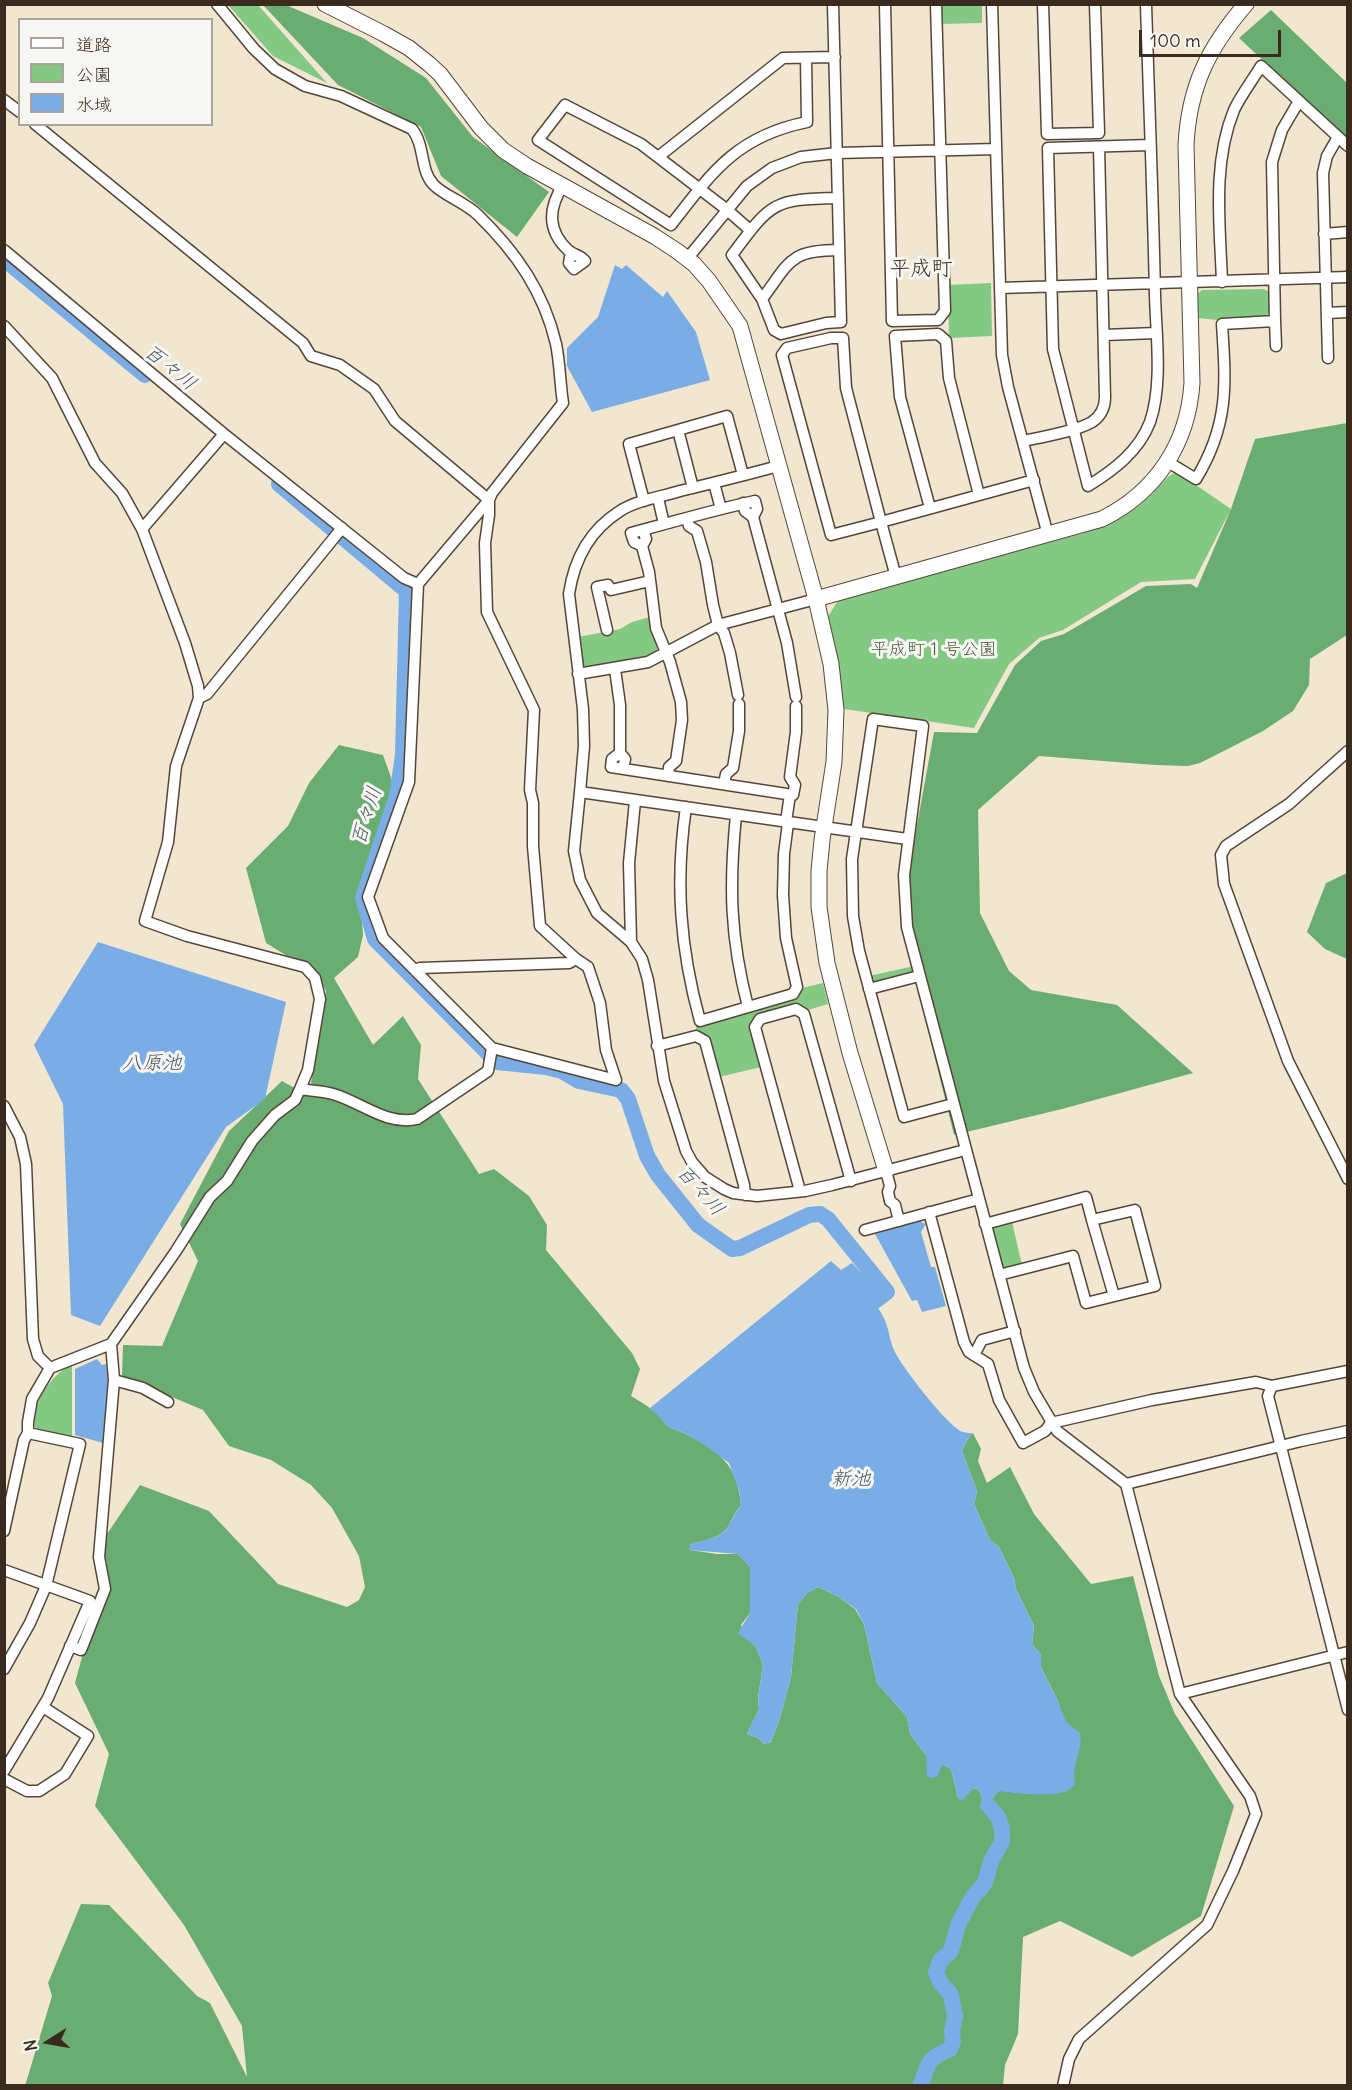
<!DOCTYPE html>
<meta charset="utf-8">
<style>
body{margin:0}
#map{position:relative;width:1352px;height:2090px;overflow:hidden;background:#f1e6cf;font-family:Delius,"Klee One",sans-serif}
canvas{display:block}
.frame{position:absolute;inset:0;border:6px solid #3b2a1e;pointer-events:none}
.legend{position:absolute;left:18px;top:18px;width:195px;height:108px;box-sizing:border-box;background:#f6f6f2;border:2px solid #aba49d;margin:0;padding:8px 10px;list-style:none;font-size:18px;color:#3b2a1e}
.legend li{display:flex;align-items:center;gap:12px;height:30px}
.legend b{width:30px;border:2px solid #aba49d}
.north{position:absolute;left:18px;top:2012px;width:60px;height:60px;-webkit-text-stroke:4px #f6f6f2;paint-order:stroke;rotate:259deg;font-size:16px;font-weight:700;line-height:24px;text-align:center;color:#3b2a1e}
.north::after{content:'';display:block;margin:auto;width:21px;height:27px;background:#3b2a1e;clip-path:polygon(50% 0,100% 100%,50% 72%,0 100%)}
.scale{position:absolute;left:1139px;top:30px;width:142px;height:27px;box-sizing:border-box;border:3px solid #3b2a1e;border-top:0;padding-left:8px;font-size:18px;line-height:21px;white-space:nowrap;color:#3b2a1e;-webkit-text-stroke:4px #f6f6f2;paint-order:stroke}
</style>
<div id="map">
<canvas width="1352" height="2090"></canvas>
<div class="frame"></div>
<ul class="legend">
<li><b style="height:8px;background:#fff"></b>道路</li>
<li><b style="height:16px;background:#83c984"></b>公園</li>
<li><b style="height:16px;background:#7aade6"></b>水域</li>
</ul>
<div class="north">N</div>
<div class="scale">100 m</div>
</div>
<script>
const ctx = document.querySelector('canvas').getContext('2d');
ctx.lineJoin = 'round';
function paint(path, color) { ctx.fillStyle = color; ctx.fill(path, 'evenodd'); }
function trace(path, color, width, dash) { ctx.strokeStyle = color; ctx.lineWidth = width; ctx.lineCap = dash ? 'butt' : 'round'; ctx.setLineDash(dash || []); ctx.stroke(path); }
function drawText(font, color, halo, rows, align = 'center') {
  ctx.font = font + ' Delius,"Klee One",sans-serif'; ctx.lineWidth = 6; ctx.setLineDash([]); ctx.textBaseline = 'middle'; ctx.strokeStyle = halo; ctx.fillStyle = color; for (const [text, x, y, turn = 0] of rows) {
    ctx.save(); ctx.translate(x, y); ctx.rotate((+turn || 0) * Math.PI / 180); ctx.textAlign = isNaN(turn) ? turn : align; if (halo) ctx.strokeText(text, 0, 0); ctx.fillText(text, 0, 0); ctx.restore();
  }
}
paint(new Path2D(`
 M228,5h30l69,78 -54,-27z
 M940,5h42v18l-41,1z
 M991,283l1,53 -43,2 -1,-53z
 M1263,289l7,3 1,20 -8,6 -45,2 -21,-2 -1,-23 6,-5z
 M1177,472l54,37 -36,70 -54,3 -78,48 -24,8 -30,26 -35,64 -130,-19 -10,-68 -7,-23 12,-19 245,-66c24,-9 46,-18 65,-36 10,-9 16,-21 28,-25z
 M650,617l8,30 -5,9 -64,12 -7,-3 -4,-28 42,-8 12,-7z
 M914,966l2,7 -44,13 -3,-10z
 M823,983l5,21 -20,6 -11,-6 -41,12 -6,11 11,40 -42,10 -10,-39 -13,-7v-6l100,-27 6,-10z
 M1012,1222l10,43 -16,4 -5,-4 -10,-34 5,-5z
 M72,1364v74l-36,-9c-8,-23 16,-55 36,-65z`), '#83c984');
paint(new Path2D(`
 M263,5h23l77,33 63,40 47,59 76,55 -32,45 -76,-61 -20,-49 -83,-42z
 M1271,10l76,73v56l-108,-101z
 M1347,423v212l-37,24 -1,26 -16,26 -30,20 -63,32 -12,3 -33,-1 -116,-9 -61,54 2,103 29,58 22,19 86,15 76,68 -131,36 -108,26 -54,-217 34,-186 43,1 38,-68 26,-24 23,-7 82,-48 45,-2 6,4 34,-79 24,-70z
 M339,745l44,10 11,31 3,32 -37,77 3,40 -5,22 -24,21 39,67 30,-29 18,29 -3,34 61,95 15,-5 35,27 18,29 -1,25 86,103 8,16 -9,27c10,6 19,11 27,19 4,4 8,10 13,13 4,2 9,3 13,5 36,19 53,30 57,72 -6,7 -9,15 -13,22 -7,11 -27,14 -37,17l-1,6 27,4h21l12,13v46l-9,12 5,12 10,10 7,18 -5,33 1,11 -12,25 11,4 6,6 7,-2 9,-24 11,-41 7,-73 9,-11 11,-6 21,10 16,12 9,15 13,59 30,34 3,17 16,21 25,14 7,29 16,-10 5,2 7,20 5,-11 9,-9c22,5 44,4 67,1l10,-33 -20,-59 -16,-32v-12l-9,-11 2,-18 -18,-37 -2,-11 -15,-31 -9,-7 -16,-36 3,-13 -15,-40 5,-11 6,-7 8,16 -3,12 9,22 23,-16 24,47 57,70 42,-8 26,100 16,38 59,92 -33,110 -69,41 -72,-36 -37,16 -5,97 -13,31 -2,20 -978,1 27,-90 -4,-13 33,-79 28,1 88,91 13,7 37,74 -5,-51 -58,-101 -89,-119 14,-52 -34,-71 32,-119 -6,-21 39,-58 69,26 69,73 69,23 12,-7 6,-13 -6,-31 -27,-48 -21,-23 -40,-25 -42,-14 -26,-36 -81,-34 1,-31 39,1 36,-85 -18,-37 49,-93 53,-50 27,15 17,-105 -8,-16 -52,-32 -20,-75 42,-42 21,-43z
 M1347,873v86l-22,-10 -18,-17 19,-49z`), '#6aad72');
paint(new Path2D(`
 M615,265l7,4 4,-4 37,32 4,-6 29,41 14,48 -118,32 -25,-46v-18l31,-31z
 M98,942l188,60 -21,97 -39,28 -126,199 -29,-11 -8,-211 -29,-59z
 M919,1221l7,3 -5,8 10,35h4l11,39 -24,6 -5,-12 -5,1 -37,-67z
 M831,1261l10,9 11,-7 34,36 -9,8c14,18 10,30 19,47 8,15 53,74 67,78 3,1 7,1 10,1l-6,7 -5,11 15,40 -3,13 16,36 9,7 15,31 2,11 18,37 -2,18 9,11v12l16,32 9,23 14,11c3,21 -9,29 -5,51 -2,2 -4,5 -7,6 -13,8 -54,3 -68,1l-9,8 14,22 -9,3 -10,-14 -7,-20 -5,-2 -13,13 -3,-3 -7,-29 -9,-4 -5,12 -6,1 -4,-2 -1,-21 -16,-21 -3,-17 -30,-34 -13,-59 -8,-15 -17,-12 -21,-10 -11,6 -9,11 -7,73 -11,41 -9,24 -7,2 -6,-6 -11,-4 12,-25 -1,-11 5,-33 -7,-18 -18,-14 12,-20v-46l-12,-13 -49,-4 1,-6c11,-3 28,-6 36,-14 5,-7 9,-17 15,-25l-2,-15 -10,-27 -24,-18 -23,-13 -12,-4 -20,-20z
 M97,1359l5,6 4,-1 3,23 -6,56 -28,-8v-66z`), '#7aade6');
trace(new Path2D(`
 M4,259l141,116
 M279,484l128,107 -4,164 -6,41 -34,102 12,41 122,123 49,5 16,4 17,10 42,9 7,9 19,57 11,19 40,50 34,24 8,-1 69,-33 11,-1 8,5 59,73 -21,16
 M920,2086c10,-22 4,-26 30,-37l3,-7 -1,-11 3,-15 -4,-21 -11,-13 -4,-10 4,-11 11,-10 7,-26 14,-27 13,-15 6,-22 11,-19v-14l-4,-11 -10,-12`), '#7aade6', 16);
const street = new Path2D(`
 M217,4l37,45 21,20 30,17 36,10 71,33c13,16 8,41 21,55 8,10 33,19 45,31 38,37 66,77 78,129 4,19 4,40 7,59l-71,90 -3,7 -71,84 -9,198 -41,115 15,41 109,110 124,32
 M833,4l8,318 -15,1 -45,11 -7,-4 -12,-31 -30,-44c39,-52 40,-56 106,-57
 M885,4l7,317 46,-1 7,-9 -9,-307
 M992,4l10,351 6,32 40,148
 M1043,4l4,130 52,-1 -4,-129
 M1146,4c3,97 7,194 9,291 1,40 8,89 -5,127 -11,29 -36,48 -62,64l-35,-137 -5,-201 102,-3
 M4,100l16,12
 M35,124l268,219 8,13 29,9 34,24 21,32 94,79v15l-4,28 2,69 47,98 -4,80 3,13v43l7,80 36,33 12,8 12,36 6,47 10,30
 M658,157l125,-99 52,-1
 M563,185c-15,24 -16,46 6,66 5,4 11,4 16,10l-11,8 -5,-6 2,-11
 M750,230l-24,-21 -85,-65 -76,-39 -27,35 133,85c41,-53 66,-89 136,-103l-1,-64
 M1324,234l24,-2
 M4,250l220,184 180,144 14,6
 M687,259l60,-73 25,-18 29,-11 36,-4 159,-4
 M1222,282c-2,-57 -10,-118 12,-172 7,-15 18,-29 27,-44l87,80
 M1000,288l348,-11
 M762,299c28,-37 27,-49 77,-49
 M1327,313l21,-1
 M1275,321l1,25
 M4,326l48,52 43,85 27,30 20,36 43,114 13,43 1,12 -23,68 -8,76 -23,79 42,15 118,31 10,11 5,21 -12,71 -8,19 -5,11 -20,15 -23,26 -25,40 -17,16 -34,54 -65,93 3,36 -15,177 6,32 -24,61 -11,-4
 M1104,335l52,-2
 M831,338h12l3,50 35,134 -50,13 -49,-180 5,-7z
 M1328,358l-5,-185 4,-17 11,-19
 M678,430l15,58
 M1023,441c19,-4 54,-10 69,-19 9,-6 13,-15 13,-25l-6,-250
 M1168,462l28,17c33,-54 30,-94 26,-155l53,-3 -3,-159 10,-32 17,-29
 M714,483l7,26
 M658,498l6,26
 M644,501l-15,-57 98,-28 16,59
 M930,508l-30,-111 -5,-61 43,-2 8,7 3,37 30,117
 M753,517l34,126 9,54
 M687,518l2,8 8,5 9,31 7,43 5,20 6,8 6,20 8,42
 M142,529l82,-95
 M643,530l3,9 -4,7 -8,-4 -3,-9c42,-11 82,-23 124,-32l2,8 -4,8 -8,-6 -2,-8
 M642,546l7,26 7,56 14,34 11,40 1,18 -6,41 -7,6 -1,9
 M896,577l-15,-55 153,-42
 M607,630l-10,-43 11,-2 3,5 39,-9
 M615,669l5,36v48
 M578,674l70,-12 70,-37 98,-26
 M199,698l8,-4 135,-166
 M1348,751l-59,53 -63,42 -5,9 3,29 64,177 60,118
 M623,769l2,-10 -5,-6 -8,6 -1,8 182,28 2,-10 -5,-8 6,-45v-26
 M724,784l2,-10 7,-6 6,-37v-27
 M580,792l4,-46 -1,-37 -14,-115c5,-34 21,-64 51,-83 17,-11 41,-14 60,-20 33,-8 66,-16 98,-25
 M686,807c-11,75 -6,141 14,214l93,-27 4,-7 -11,-49 -3,-43 1,-41 4,-31
 M736,815c-7,71 -6,122 12,192
 M786,822l4,-28
 M907,839l-327,-47 -6,59 6,29 17,33 34,29 11,17 6,21 16,101 22,70 6,11 13,15 19,12 9,4 24,3 48,-5 27,-6 133,-35
 M631,942l-2,-79 6,-62
 M415,970l5,-2 149,-5 7,-4
 M869,989l50,-13
 M657,1046l39,-10 9,5 39,144 1,10
 M300,1089c11,2 23,2 33,5 28,8 54,32 84,25l71,-48 4,-23
 M953,1104l-49,13 -45,-166 -6,-35 -1,-57 21,-140 50,7 -19,149 3,52 117,441 10,24 23,39 69,53 54,210 70,102 6,18 -23,57 -26,54 -128,114 -10,20 -6,27
 M4,1106l16,31 6,27 7,175 5,17 12,12
 M886,1171l4,15 -2,6 2,9 5,4 4,16
 M800,1191l-45,-164 5,-8 36,-10 8,5 47,167
 M929,1212l35,130 5,10 19,12 11,36 24,43 22,-12 6,-8 101,-23 104,-18 16,4 76,-15
 M1092,1220l22,76
 M985,1224l101,-27 6,23 43,-10 20,76 -69,17 -13,-47 -74,19
 M865,1230l114,-31
 M974,1355l8,-15 33,-9
 M114,1380l29,8 25,14
 M1272,1386l-4,10 80,314
 M1126,1484l175,-43 47,-10
 M4,1531l20,-91 4,-7v-11l4,-23 18,-31 61,-24
 M4,1570l86,31 -42,97 -44,73
 M4,1669l26,-46 16,-37 34,-142 -52,-11
 M1180,1694l168,-42
 M4,1779l23,12h12l26,-17 23,-38 -45,-29`);
const secondary = new Path2D(`
 M325,4l59,30 25,14 20,16 11,10 41,54 22,22 24,16 127,70 23,15 17,13 15,17 31,45 76,273 15,65 5,46 -2,52 -12,78 -3,31v36l8,56 23,90 36,118
 M816,599l286,-80c54,-27 86,-75 90,-136l-6,-238c3,-58 22,-97 60,-141`);
trace(street, '#564639', 13);
trace(secondary, '#564639', 17);
trace(street, '#fff', 10);
trace(secondary, '#fff', 15);
drawText('18px', '#515a3d', '#f6f6f2', [
 ["平成町１号公園",934,650]
]);
drawText('italic 20px', '#515864', '#f6f6f2', [
 ["百々川",170,368,39],
 ["百々川",367,816,-73],
 ["八原池",152,1063],
 ["百々川",700,1191,48],
 ["新池",851,1479]
]);
drawText('21px', '#3b2a1e', '#f6f6f2', [
 ["平成町",921,269]
]);
</script>
